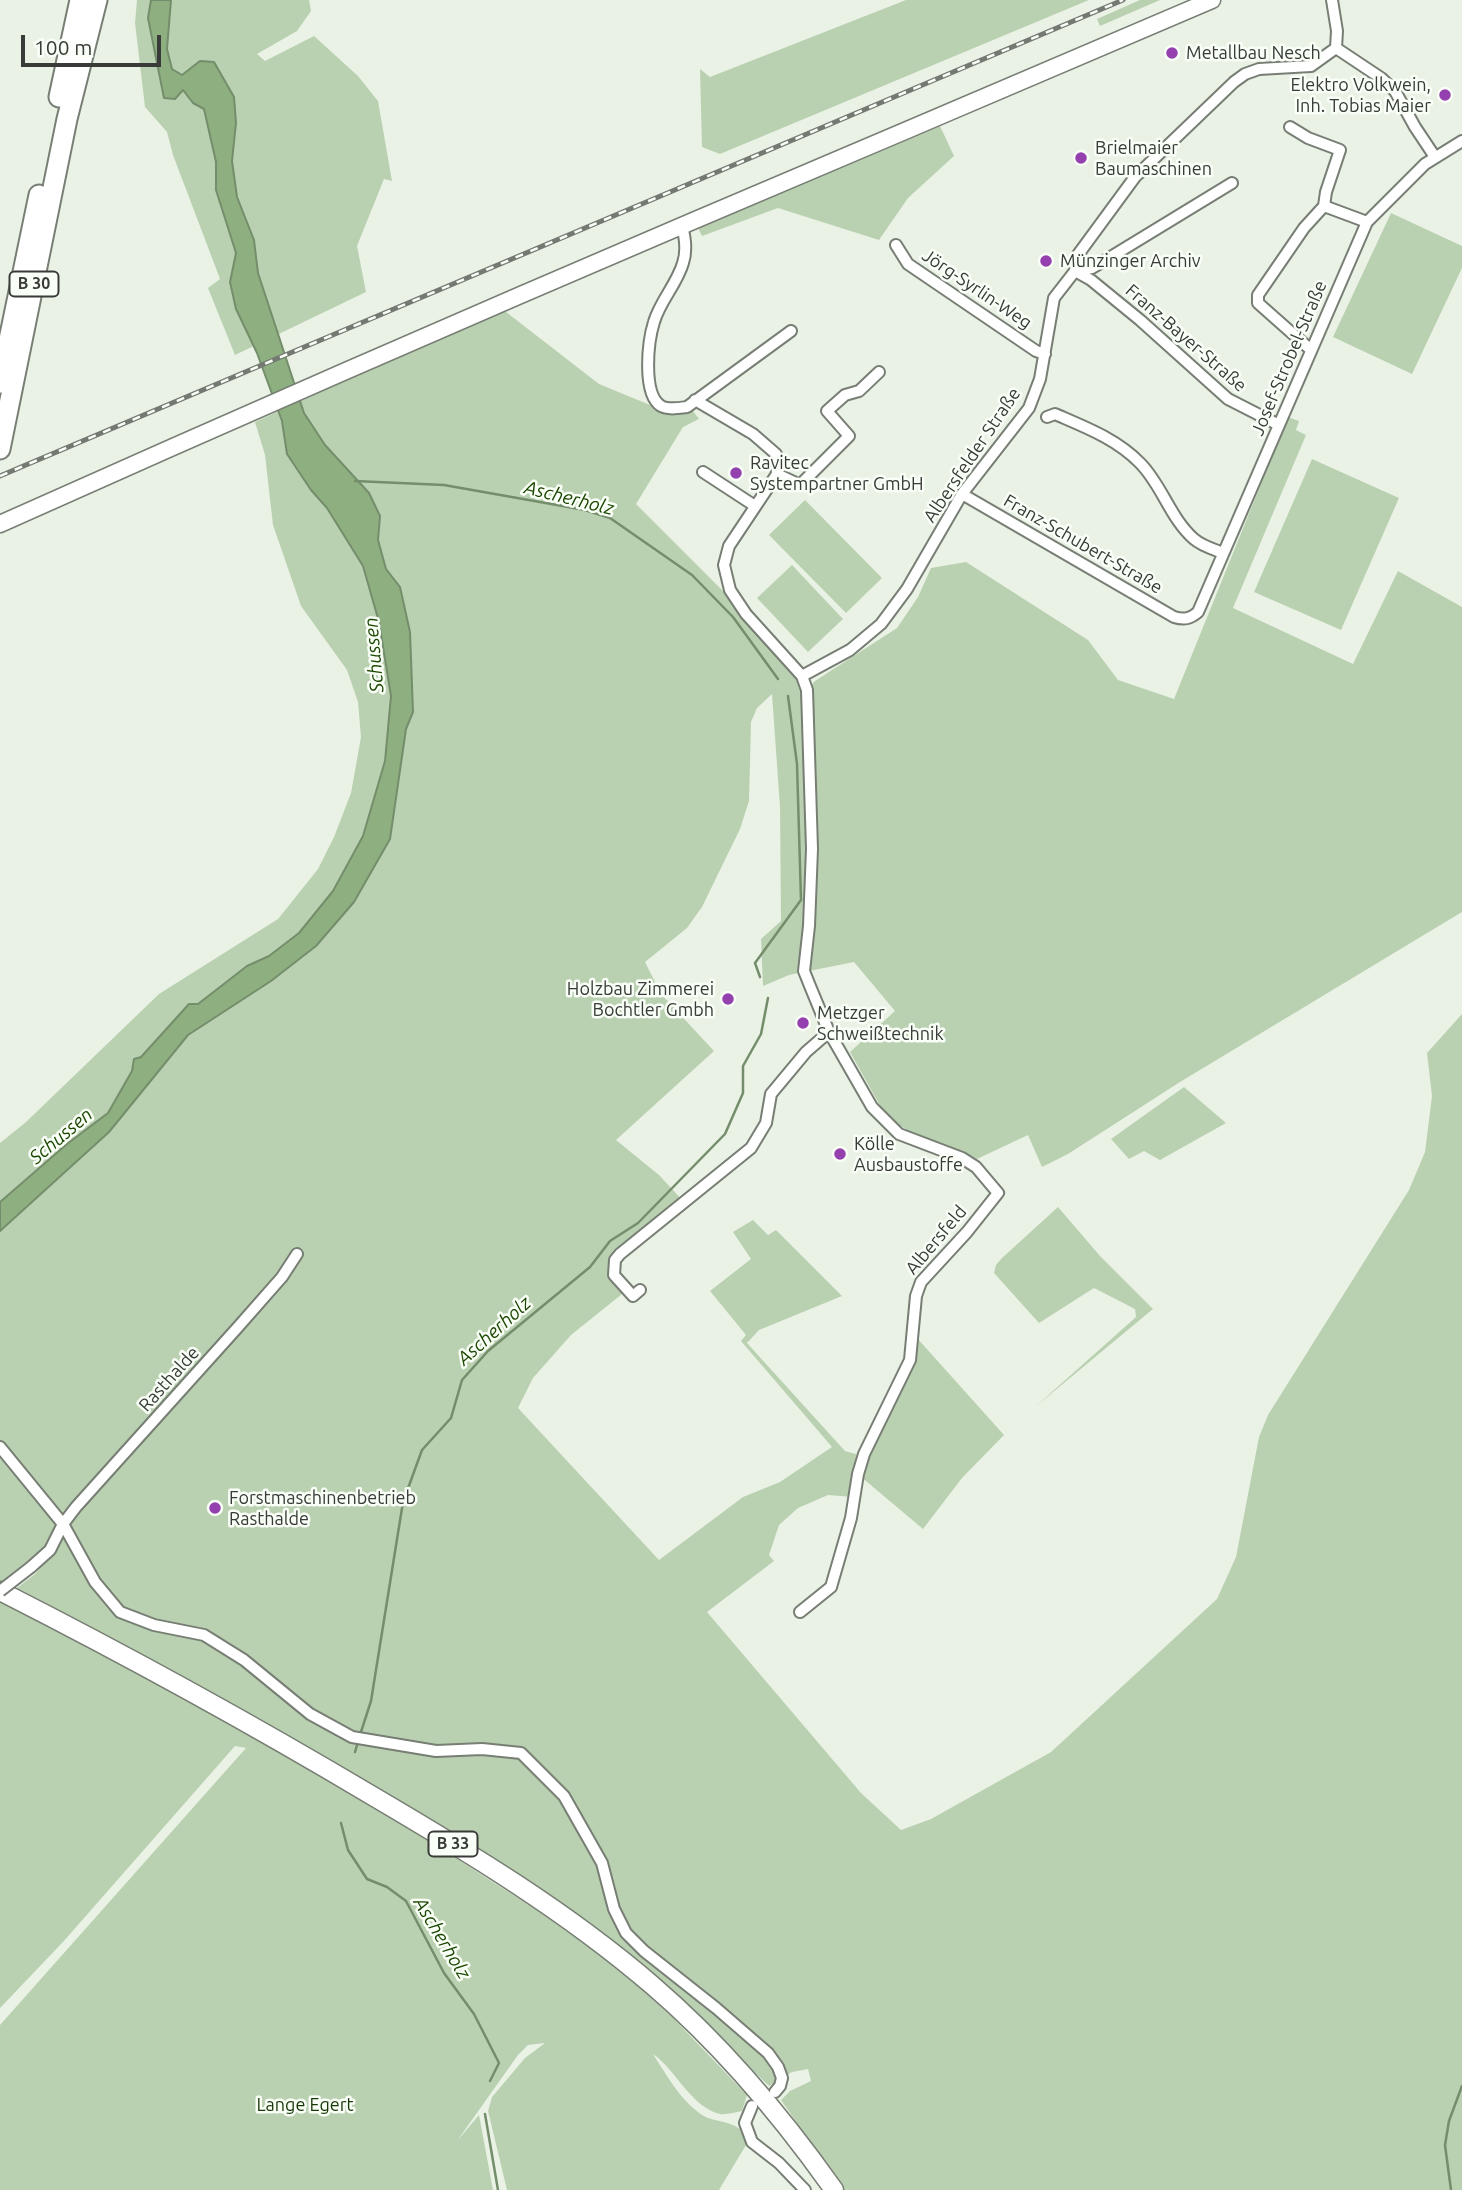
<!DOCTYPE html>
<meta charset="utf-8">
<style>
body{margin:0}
#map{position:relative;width:1462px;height:2190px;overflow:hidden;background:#eaf2e6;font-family:Ubuntu,sans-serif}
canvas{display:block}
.scale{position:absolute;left:21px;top:35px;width:140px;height:32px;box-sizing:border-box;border:4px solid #383b37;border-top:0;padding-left:9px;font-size:21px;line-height:24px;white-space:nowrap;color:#383b37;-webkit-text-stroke:5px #f9fef7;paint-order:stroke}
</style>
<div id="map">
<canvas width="1462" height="2190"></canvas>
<div class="scale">100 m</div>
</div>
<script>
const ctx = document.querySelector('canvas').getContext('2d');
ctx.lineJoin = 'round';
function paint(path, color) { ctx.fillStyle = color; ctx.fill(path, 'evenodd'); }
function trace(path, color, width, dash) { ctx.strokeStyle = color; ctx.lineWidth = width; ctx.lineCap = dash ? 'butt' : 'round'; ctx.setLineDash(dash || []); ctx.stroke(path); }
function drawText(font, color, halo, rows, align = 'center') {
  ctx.font = font + ' Ubuntu,sans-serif'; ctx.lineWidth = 5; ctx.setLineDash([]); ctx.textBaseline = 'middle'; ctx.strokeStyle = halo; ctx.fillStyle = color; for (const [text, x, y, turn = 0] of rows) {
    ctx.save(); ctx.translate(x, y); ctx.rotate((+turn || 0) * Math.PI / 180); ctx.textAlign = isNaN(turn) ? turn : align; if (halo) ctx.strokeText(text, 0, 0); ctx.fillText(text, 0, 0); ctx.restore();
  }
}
paint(new Path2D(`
 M137,0h172l2,11 -14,20 -40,23 8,7 49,-25 44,40 20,25 14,80 -8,-2 -27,67 9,46 -131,63 -27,-67 12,-9 -47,-124 -6,-23 -22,-25 -10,-84z
 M906,0h183l-369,154 -18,-7 -2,-78 10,8z
 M1140,0h20l-60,26 -3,-7z
 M940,126l14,30 -46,42 -29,42 -101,-32 -76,28 -4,-8z
 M1391,213l71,33v22l-50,106 -79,-37z
 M497,305l102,79 73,30 21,-3 6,8 -16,8 -47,77 110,110 61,75 8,-8 82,-53 21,-31 13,-29 35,-6 122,78 30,40 56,19 114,-282 11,4 -3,9 10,5 -73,173 120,56 45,-93 64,36v305l-282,170 -112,72 -26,13 -14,-32 -51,24 -66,-27 -24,-14 -37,-66 45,-41 -41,-49 -65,13 -26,11 -2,-47 20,-18 -1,-114 -8,-113 -15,14 -6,14 -2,79 -9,28 -38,78 -15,21 -42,34 16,32 53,57 -98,89 43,35 26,28 -65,51 -7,14 14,22 -56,45 -38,43 -15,30 141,152 84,-63 37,-15 52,-35 -91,-106 5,-6 -36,-44 41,-32 -18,-27 20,-12 15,15 8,-5 66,66 -83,34 -12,13 98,108 11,3 -3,43 -25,-2 -30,13 -19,17 -10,30 5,6 -67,51 154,181 40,37 30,-11 120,-67 166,-153 19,-42 23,-120 9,-22 141,-225 16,-38 7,-56 -5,-43 35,-39v1176h-619l-62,-90 9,-9 21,-10 -3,-12 -16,3 -23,14 -89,-86 -62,-51 -605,-358 22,-17 20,-23 -7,-7 -48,39v-352l109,-99 79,-97 83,-54 -24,-15 -49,38h-9l-48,53 -7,2 -2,12 -24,42 -108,89v-59l26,-21 133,-128 119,-75 40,-50 16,-32 17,-44 10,-56 -3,-35 -11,-32 -46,-64 -28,-81 -8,-70 -10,-33 57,-26 -9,-6z
 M1312,459l87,39 -58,132 -87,-38z
 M805,500l77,78 -36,35 -77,-78z
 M792,565l51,54 -35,33 -51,-54z
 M1184,1087l42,36 -66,37 -16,-9 -15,8 -18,-20z
 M1058,1207l42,49 53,53 -118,98 101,-90 -1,-8 -41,-21 -55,35 -45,-50 2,-8 6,-7z
 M917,1338l87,97 -42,43 -39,51 -63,-53c14,-48 51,-87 57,-138z
 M0,1600l220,116 198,118 120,77 74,52 61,55 74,77 -5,16c-6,1 -16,4 -22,3 -28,-6 -45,-45 -67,-60 13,20 26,44 45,58 15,13 34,5 49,24l-1,9 -27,45h-212l-19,-79 4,-14 33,-39 20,-15 -17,2 -10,10 -61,86 22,-26 14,75h-493v-165l246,-277 -11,-2 -172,196 -63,66z`), '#bad1b1');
const water = new Path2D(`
 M151,0h20l-4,49 5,20 10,6 18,-14 14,1 20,35 2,26 -4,38 5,36 17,43 4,33 46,140 21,32 44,48 11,23 -2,24 8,29 14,18 10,45 3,80 -7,17 -16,110 -36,63 -38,44 -45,35 -83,54 -79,97 -109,99v-29l67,-58 41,-31 24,-42 2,-12 7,-2 48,-53h9l49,-38 22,-10 30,-23 34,-42 30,-55 22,-75 6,-65 -12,-74 -16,-56 -36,-58 -16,-18 -24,-36 -5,-33 -25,-68 -21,-44 -6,-27 6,-29 -20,-63v-28l-12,-53 -11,-6 -10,-13 -8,9 -11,-1 -16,-80z`);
paint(water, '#8eb081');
trace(water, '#748d6b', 2);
trace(new Path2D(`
 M355,481l89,4 141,25 25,8 82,57 41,42 45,62
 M760,977l-5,-14 46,-63 -4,-136 -9,-68
 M360,1735l11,-34 32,-199 19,-52 29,-32 11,-38 26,-29 102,-84 20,-26 28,-18 87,-89 18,-41v-27l18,-32 7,-36
 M355,1752l3,-10
 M341,1823l7,27 19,29 20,8 19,14 38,72 30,41 25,49 -9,18
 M485,2114l13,76
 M1451,2190l-6,-45 4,-24 13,-35`), '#748d6b', 2.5);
const street = new Path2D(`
 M1336,48l45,30 14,13 20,36 20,30
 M1290,127l18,11 32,12 -14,42 -2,14
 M682,226c3,11 5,25 1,37 -6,21 -23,38 -29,59 -6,19 -12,72 7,84 7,4 18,2 26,1l104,-76
 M896,245l12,19 128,87 9,3
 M1075,271l16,9 49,40 88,79 51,26
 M1075,271l17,-3 17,-10 123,-75
 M1311,350l-53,-47v-8l46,-67 20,-22 43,16
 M695,400l58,34 23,20 1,20 -48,72 -5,19 6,25 16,24 56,62 5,14 5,159 -3,77 -5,45 6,15 19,46 43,75 27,27 63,24 14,9 22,26 -31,39 -46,50 -5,14 -6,64 -46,94 -6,20 -7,44 -20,69 -31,25
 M1047,417l8,-3c30,13 62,25 85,49 22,22 30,55 54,76 8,7 19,10 29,14
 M703,472l52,34
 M777,474l23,11 49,-49 -22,-25 18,-16 14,-4 20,-19
 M962,494l212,123c10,3 16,2 24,-5l169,-390 58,-58 37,-23
 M802,676l48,-26 31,-26 26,-35 55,-95 67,-86 11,-29 14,-81 21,-27 2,-15 58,-79 99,-95 11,-8 14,-5 52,-3 25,-18 1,-17 -5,-31
 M640,1290l-7,6 -19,-21 1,-15 5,-6 131,-106 15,-25 5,-29 35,-42 23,-20
 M0,1447l63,77 32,58 25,30 34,13 50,10 40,25 66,54 42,23 84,14 46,-2 39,4 43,43 38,67 12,46 12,24 18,18 72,57 52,45 10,14 4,11 -2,8 -5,6
 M31,1567l19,-17 13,-26 13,-17 162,-180 44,-50 15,-23
 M752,2106l-7,17 7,19 27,21 26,27`);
const secondary = new Path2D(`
 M0,524c230,-103 461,-204 693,-303 173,-74 346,-146 519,-221`);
const primary = new Path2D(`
 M0,1591c126,64 250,132 371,204 97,57 195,116 281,190 70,60 129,130 182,205`);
const highway = new Path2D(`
 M59,97l21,-97
 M0,383l39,-188
 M0,449l67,-330 30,-119`);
trace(street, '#777e74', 14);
trace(secondary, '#777e74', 19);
trace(primary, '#777e74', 21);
trace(highway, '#777e74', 23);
trace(street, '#fff', 10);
trace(secondary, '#fff', 16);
trace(primary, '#fff', 18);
trace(highway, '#fff', 19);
const rail = new Path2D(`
 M0,476l1123,-476`);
trace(rail, '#747972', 5);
trace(rail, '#f9fef7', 2.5, [8]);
const streetBridge = new Path2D(`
 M0,1591l31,-24`);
trace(streetBridge, '#777e74', 14, []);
trace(streetBridge, '#fff', 10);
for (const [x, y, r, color] of [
 [1172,53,7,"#9441af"],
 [1445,95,7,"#9441af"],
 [1081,158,7,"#9441af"],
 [1046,261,7,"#9441af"],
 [736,473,7,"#9441af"],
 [728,999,7,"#9441af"],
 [803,1023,7,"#9441af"],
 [840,1154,7,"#9441af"],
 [215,1508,7,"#9441af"]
]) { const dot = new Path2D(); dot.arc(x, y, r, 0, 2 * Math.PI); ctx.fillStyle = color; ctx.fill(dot); trace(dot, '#f9fef7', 2.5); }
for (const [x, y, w] of [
 [34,284,49],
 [453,1844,49]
]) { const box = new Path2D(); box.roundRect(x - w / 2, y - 12.5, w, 25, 5); ctx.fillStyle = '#f9fef7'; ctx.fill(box); trace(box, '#383b37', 2); }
drawText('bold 16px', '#383b37', null, [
 ["B 30",34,284],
 ["B 33",453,1844]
]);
drawText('18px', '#383b37', '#f9fef7', [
 ["Metallbau Nesch",1186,53],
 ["Elektro Volkwein,",1431,85,"right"],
 ["Inh. Tobias Maier",1431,106,"right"],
 ["Brielmaier",1095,148],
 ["Baumaschinen",1095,169],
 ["Münzinger Archiv",1060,261],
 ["Ravitec",750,463],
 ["Systempartner GmbH",750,484],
 ["Holzbau Zimmerei",714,989,"right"],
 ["Bochtler Gmbh",714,1010,"right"],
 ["Metzger",817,1013],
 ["Schweißtechnik",817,1034],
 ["Kölle",854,1144],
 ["Ausbaustoffe",854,1165],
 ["Forstmaschinenbetrieb",229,1498],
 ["Rasthalde",229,1519]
], 'left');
drawText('18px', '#383b37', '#f9fef7', [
 ["Jörg-Syrlin-Weg",977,289,34],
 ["Franz-Bayer-Straße",1186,338,41],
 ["Josef-Strobel-Straße",1289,358,-67],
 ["Albersfelder Straße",972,455,-56],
 ["Franz-Schubert-Straße",1083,544,30],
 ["Albersfeld",936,1240,-50],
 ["Rasthalde",169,1379,-48]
]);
drawText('18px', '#173806', '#f9fef7', [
 ["Lange Egert",305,2105]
]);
drawText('italic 19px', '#1b4700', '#f9fef7', [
 ["Ascherholz",569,498,14],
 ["Schussen",374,655,-95],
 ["Schussen",61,1136,-40],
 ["Ascherholz",494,1331,-42],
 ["Ascherholz",442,1938,59]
]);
</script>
